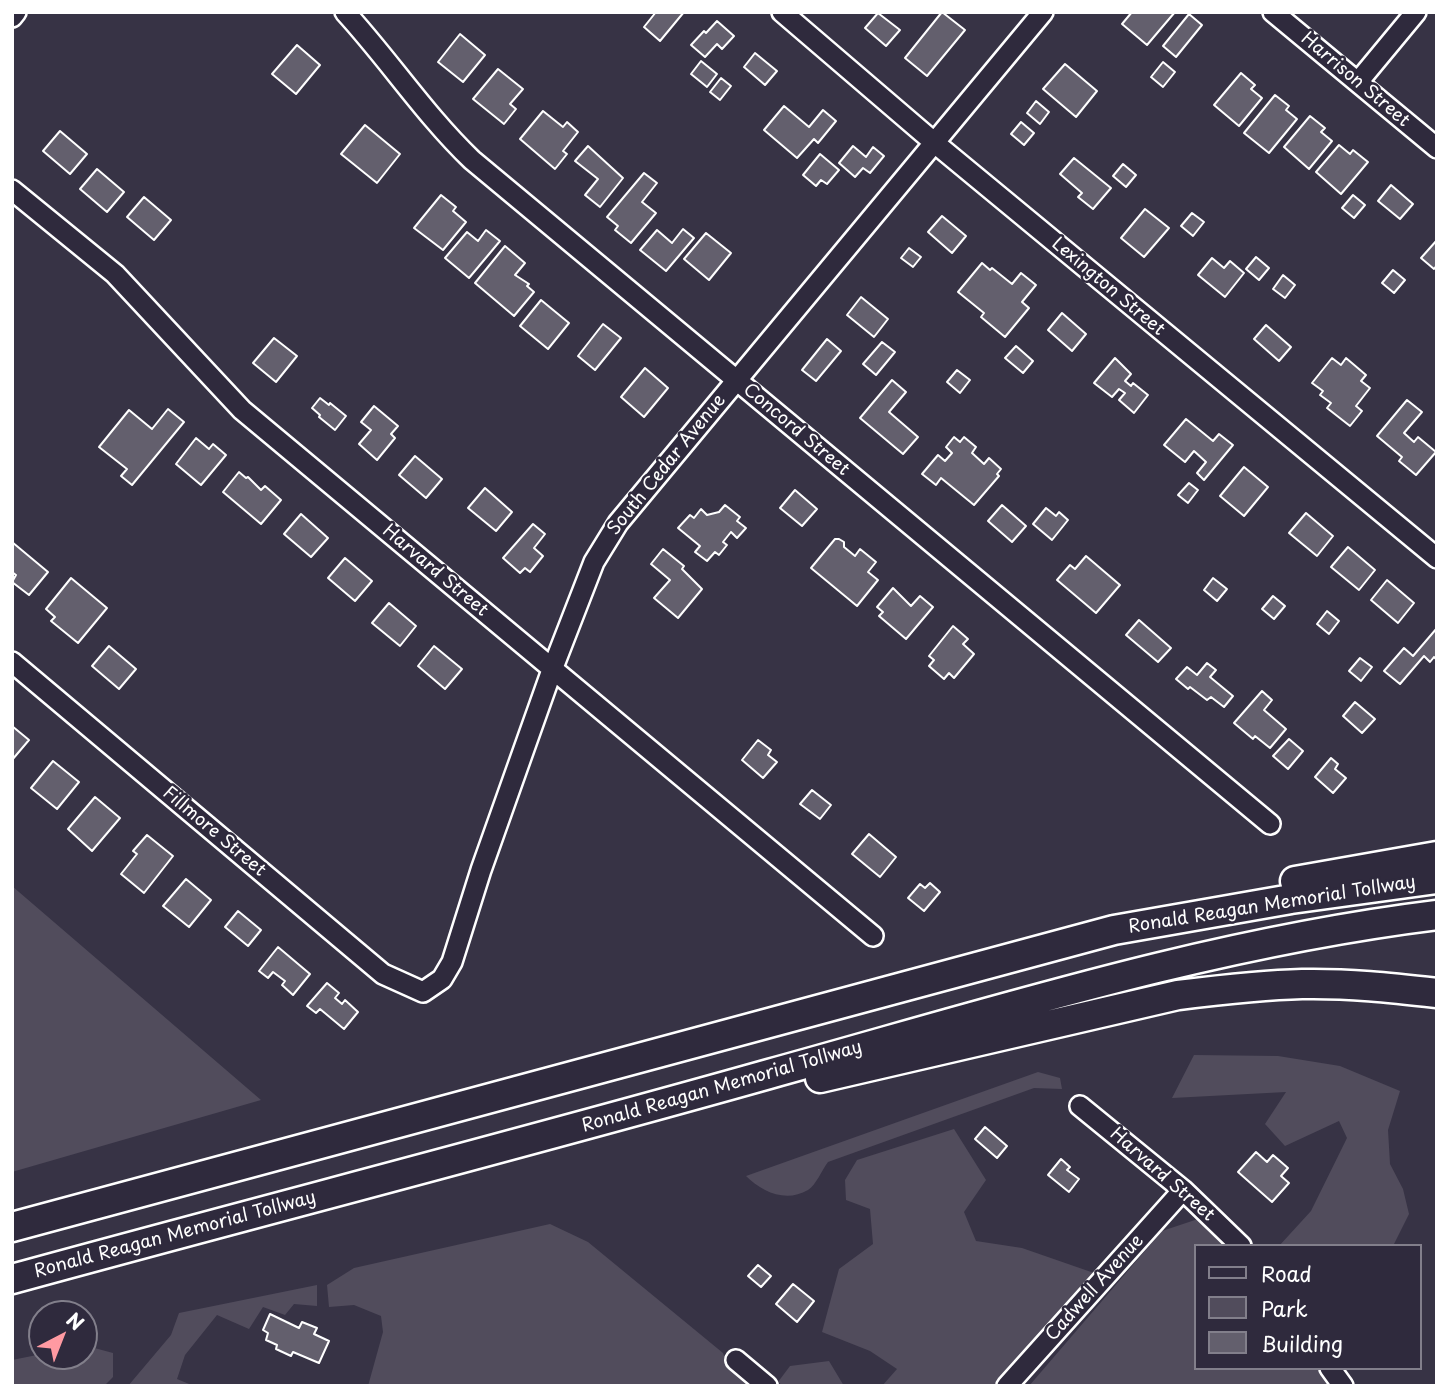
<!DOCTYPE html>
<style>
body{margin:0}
#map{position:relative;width:1449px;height:1398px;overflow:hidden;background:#373345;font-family:"Playpen Sans",sans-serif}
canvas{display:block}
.frame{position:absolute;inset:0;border:14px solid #fff;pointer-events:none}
.legend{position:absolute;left:1194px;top:1244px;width:228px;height:126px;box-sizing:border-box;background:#2f2a3d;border:2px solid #827f8b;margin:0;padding:9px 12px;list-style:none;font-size:21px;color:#fff}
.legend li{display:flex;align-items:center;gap:14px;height:35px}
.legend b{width:35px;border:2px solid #827f8b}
.north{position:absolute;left:28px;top:1300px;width:70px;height:70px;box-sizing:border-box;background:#2f2a3d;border:2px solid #827f8b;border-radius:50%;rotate:42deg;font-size:19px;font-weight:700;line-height:28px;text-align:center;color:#fff}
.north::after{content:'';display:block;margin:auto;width:24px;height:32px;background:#ff9aa2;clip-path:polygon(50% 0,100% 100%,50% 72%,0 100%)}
</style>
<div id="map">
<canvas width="1449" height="1398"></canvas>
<div class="frame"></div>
<ul class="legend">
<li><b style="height:9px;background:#2f2a3d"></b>Road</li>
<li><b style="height:19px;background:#514c5c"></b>Park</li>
<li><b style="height:19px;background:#635f6d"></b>Building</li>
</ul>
<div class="north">N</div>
</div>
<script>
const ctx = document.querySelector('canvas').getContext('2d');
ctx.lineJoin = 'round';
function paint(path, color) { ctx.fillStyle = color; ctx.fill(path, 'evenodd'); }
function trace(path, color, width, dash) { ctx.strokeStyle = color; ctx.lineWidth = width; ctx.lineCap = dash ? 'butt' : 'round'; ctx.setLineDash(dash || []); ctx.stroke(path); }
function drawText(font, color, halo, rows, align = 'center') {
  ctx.font = font + ' "Playpen Sans",sans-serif'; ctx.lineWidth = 5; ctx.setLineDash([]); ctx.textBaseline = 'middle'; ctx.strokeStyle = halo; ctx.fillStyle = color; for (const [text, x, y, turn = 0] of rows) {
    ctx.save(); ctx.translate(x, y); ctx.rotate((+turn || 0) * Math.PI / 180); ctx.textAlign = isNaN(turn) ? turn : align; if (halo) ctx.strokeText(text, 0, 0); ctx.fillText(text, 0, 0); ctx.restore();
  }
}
paint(new Path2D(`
 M12,886l249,214 -249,72z
 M1194,1055l84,1 62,10 60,25 -12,39 2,34 13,25 6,25 -16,32h-114l32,-35 36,-73 -8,-17 -54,25 -20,-22 21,-32 -114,6z
 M1038,1072l22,6 2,11 -28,-1 -206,74c-6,8 -12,23 -20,28 -22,13 -46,2 -62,-14z
 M954,1129l32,51 -22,32 12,29 46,7 72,25 -99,113h-113l15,-17 -27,-18 -48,-19 17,-63 34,-25 -3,-35 -24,-9 -1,-20 12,-20z
 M1201,1218l30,28h-36v122h125l12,18h-303l133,-155z
 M550,1224l38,18 135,111 5,13 24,20h-384l15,-54 -2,-16 -27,-11 -25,2 -2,-22 27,-17z
 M317,1285v21l-23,-2 -9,11 -22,-8 -14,22 -32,-14 -32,40 -8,24 17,7h-66l43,-51 8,-22z
 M87,1346l26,7v24l-9,9h-92v-26l30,-6 42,2v-9z
 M829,1361l15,25h-61l-5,-4 12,-16z`), '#514c5c');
const building = new Path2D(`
 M656,12h28l-24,29 -16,-14z
 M942,12l23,18 -38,46 -22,-18z
 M1132,12h43l-28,33 -25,-21z
 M878,13l22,17 -14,16 -21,-18z
 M1189,14l13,11 -26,32 -13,-11z
 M717,21l17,15 -12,13 -5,-5 -12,13 -14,-12 13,-14 2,2z
 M460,34l25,21 -22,27 -25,-20z
 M297,45l23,20 -24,29 -24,-20z
 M755,53l22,18 -12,14 -21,-18z
 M701,61l16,13 -10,13 -16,-13z
 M1163,62l12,10 -12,15 -12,-10z
 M1065,64l32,27 -21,26 -33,-28z
 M498,69l25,20 -13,15 6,5 -12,15 -31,-25z
 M1241,73l14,12 -4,4 11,9 -23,28 -25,-21z
 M721,78l10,8 -11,14 -10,-8z
 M1275,95l14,11 -3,4 11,9 -28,34 -25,-20z
 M1036,101l13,11 -9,12 -13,-11z
 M784,106l25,21 14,-17 13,11 -18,22 -4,-4 -17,19 -33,-28z
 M543,111l20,16 4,-5 11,10 -15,19 4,3 -12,15 -35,-30z
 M1310,116l15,12 -4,4 11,9 -23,28 -25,-22z
 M1021,122l13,11 -10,12 -13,-11z
 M365,125l35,29 -23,29 -36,-29z
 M60,131l27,23 -17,20 -27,-23z
 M1339,145l11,9 3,-4 15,12 -27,32 -25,-22z
 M588,146l35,32 -23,29 -15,-12 13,-16 -23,-18z
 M853,146l13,11 7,-10 11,9 -14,17 -7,-5 -8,9 -16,-14z
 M820,154l19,16 -12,14 -6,-4 -5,6 -13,-11z
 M1074,158l37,30 -18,21 -15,-12 4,-4 -22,-19z
 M1123,164l13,11 -10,12 -13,-11z
 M97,169l27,23 -17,20 -27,-23z
 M644,173l13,10 -15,19 14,11 -25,30 -16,-13 3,-4 -11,-9z
 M1391,185l22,19 -13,15 -22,-18z
 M441,195l15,12 -3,4 13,11 -23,28 -29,-22z
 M1353,195l12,10 -11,13 -12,-10z
 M144,197l27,23 -17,20 -27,-23z
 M1145,209l24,19 -25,29 -23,-19z
 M1192,213l12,9 -11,14 -12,-10z
 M942,216l24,20 -14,17 -24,-21z
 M683,229l11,9 -28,33 -26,-21 17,-20 15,13z
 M486,230l14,11 -31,37 -24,-20 22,-26 11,9z
 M706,233l25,20 -22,27 -25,-21z
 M1437,240v25l-3,4 -13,-11z
 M505,246l20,17 -10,12 14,9 -2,2 7,6 -20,24 -39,-33z
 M909,248l12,9 -8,10 -12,-9z
 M1256,257l13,11 -10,12 -13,-11z
 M1212,258l12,10 6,-7 14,12 -19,24 -27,-22z
 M982,263l8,7 2,-2 20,16 9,-11 15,12 -14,17 7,6 -24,29 -24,-20 3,-4 -26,-21z
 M1393,270l12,10 -11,13 -12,-10z
 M1283,275l12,10 -10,13 -12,-9z
 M861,297l27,22 -14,18 -27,-22z
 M541,300l28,23 -21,26 -28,-23z
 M1062,313l24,21 -14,17 -24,-21z
 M603,324l18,14 -26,32 -17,-14z
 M1266,325l25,22 -12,14 -25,-22z
 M274,338l23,18 -21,26 -23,-19z
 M827,339l14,12 -25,30 -14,-11z
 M882,342l13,10 -19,23 -13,-11z
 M1016,346l17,15 -10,12 -18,-15z
 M1115,358l16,16 -6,7 6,5 2,-3 15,12 -14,18 -15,-13 6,-7 -6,-4 -7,8 -18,-14z
 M1332,358l9,7 5,-7 20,17 -5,6 9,7 -14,18 6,5 -12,15 -23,-18 4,-5 -11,-8 3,-4 -11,-8z
 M645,368l23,20 -24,29 -23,-20z
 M957,370l13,10 -10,13 -13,-11z
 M892,380l14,12 -17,20 29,25 -15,17 -43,-36z
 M320,398l9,7 1,-2 16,13 -11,14 -16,-13 1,-2 -8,-7z
 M1407,400l15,12 -18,21 10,9 4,-5 18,15 -20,23 -17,-14 3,-4 -25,-21z
 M374,406l24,20 -7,8 4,4 -18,22 -18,-16 12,-14 -10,-8z
 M168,409l16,13 -52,63 -11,-9 6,-7 -28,-22 30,-37 23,19z
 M1186,419l27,22 6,-7 14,11 -29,35 -7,-7 9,-11 -12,-11 -9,11 -21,-17z
 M954,437l6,5 4,-5 12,10 -4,6 12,11 5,-6 12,11 -4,5 2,2 -25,29 -33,-27 -5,7 -14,-11 16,-19 7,6 7,-8 -6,-6z
 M196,438l13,11 4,-5 13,11 -25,30 -25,-21z
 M415,456l27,23 -16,19 -27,-23z
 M1244,467l24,20 -24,29 -24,-20z
 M239,472l7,6 2,-1 13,13 4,-4 16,14 -20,24 -38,-32z
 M1189,483l9,7 -10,13 -10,-8z
 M485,488l27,24 -16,19 -28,-23z
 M795,490l22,19 -15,17 -22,-18z
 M725,505l15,12 -3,4 9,7 -9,10 -6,-6 -8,10 4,3 -8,10 -4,-3 -8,9 -12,-9 5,-6 -22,-18 12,-13 4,3 7,-9 6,6 12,-3z
 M1002,505l24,21 -14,16 -24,-21z
 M1046,508l10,8 3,-4 9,8 -16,20 -19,-16z
 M1306,513l27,23 -16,20 -28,-23z
 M301,514l27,24 -17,19 -27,-23z
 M533,524l12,10 -11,14 9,8 -13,16 -5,-4 -5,5 -17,-15z
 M835,539h4l5,3v5l11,9 5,-7 16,13 -8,10 10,8 -21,26 -46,-38z
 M12,542l36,30 -19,23 -17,-13 4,-7 -4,-3z
 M1348,547l27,23 -16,20 -28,-23z
 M663,549l21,17 -2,3 20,20 -24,29 -24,-20 16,-18 -19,-16z
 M1086,556l34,29 -24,28 -39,-33 13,-15 5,4z
 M345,558l27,23 -17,20 -27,-23z
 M71,578l36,30 -29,35 -27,-22 4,-4 -9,-8z
 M1213,578l14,11 -10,12 -13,-11z
 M1387,580l27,23 -16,20 -27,-23z
 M893,588l18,18 9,-10 13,11 -27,32 -27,-23 4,-4 -6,-5z
 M1273,596l12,10 -11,13 -12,-10z
 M389,603l27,23 -16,20 -28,-23z
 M1327,611l12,10 -10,13 -12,-10z
 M1139,620l32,28 -13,14 -32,-27z
 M953,626l15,13 -5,5 11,10 -20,24 -5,-5 -5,6 -15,-13 5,-6 -5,-4z
 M1437,628v32l-3,-3 -4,5 -6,-6 -24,28 -16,-13 20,-23 9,8z
 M109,646l27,23 -17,20 -27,-23z
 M434,646l28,23 -17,20 -27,-23z
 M1360,658l12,9 -11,14 -12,-10z
 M1207,663l9,7 -6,7 23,19 -9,11 -13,-10 -4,3 -17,-13 -2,2 -12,-10 11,-12 10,8z
 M1262,691l10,9 -8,10 22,19 -16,19 -15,-12 -2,3 -19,-16z
 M1355,702l20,17 -13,14 -19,-17z
 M12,726l17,14 -17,20z
 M1289,739l14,12 -15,18 -15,-13z
 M758,740l13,10 -3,5 9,7 -14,16 -21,-18z
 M1331,758l7,6 -3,5 11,9 -13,15 -18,-16z
 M53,761l26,21 -22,27 -26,-21z
 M812,790l19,15 -11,14 -20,-15z
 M95,797l25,21 -28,33 -24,-22z
 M869,834l27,23 -16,20 -28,-23z
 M147,835l26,21 -29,37 -23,-19 16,-20 -4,-3z
 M186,879l25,21 -22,27 -26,-21z
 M930,883l10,9 -16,19 -16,-13 12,-14 5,4z
 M238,911l23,19 -13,16 -23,-19z
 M278,947l32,27 -17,21 -11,-10 3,-4 -12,-9 -5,6 -9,-7z
 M327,983l12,10 -4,5 7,6 3,-4 13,12 -14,17 -24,-20 -4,4 -9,-7z
 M985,1127l22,19 -10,12 -22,-19z
 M1256,1152l11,10 6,-7 15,13 -7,8 8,7 -17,19 -34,-30z
 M1061,1159l9,8 -3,3 12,9 -10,13 -21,-17z
 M758,1265l13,11 -10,11 -13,-11z
 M793,1284l21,17 -17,21 -21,-18z
 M270,1314l29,14 3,-6 15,6 -3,6 15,7 -10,22 -26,-11 -2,4 -15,-7 1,-4 -11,-5 2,-7 -5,-3z`);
paint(building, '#635f6d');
trace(building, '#fff', 2);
const minor = new Path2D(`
 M345,12c44,48 80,103 127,148l798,664
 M782,12l154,132 501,414
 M1273,12l164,136
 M12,17l4,-5
 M1358,82l58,-70
 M12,190l103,84 127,136 631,526
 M12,662l371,312 40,18 19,-13 10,-17 29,-92 71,-200 42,-108 24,-39 425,-511
 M1080,1106l103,84 58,56
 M736,1360l31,26
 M1330,1368l13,18
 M1007,1386l176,-196`);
const highway = new Path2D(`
 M1295,881l142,-25
 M820,1078l358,-83c41,-5 82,-10 124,-11 45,-1 90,4 135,9
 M12,1227l1102,-297 177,-31 146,-20
 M12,1279c252,-69 505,-134 757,-205 221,-61 440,-131 668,-159`);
trace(minor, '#fff', 24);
trace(highway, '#fff', 33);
trace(minor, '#2f2a3d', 19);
trace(highway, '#2f2a3d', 28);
drawText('18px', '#fff', '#2f2a3d', [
 ["Harrison Street",1355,80,40],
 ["Lexington Street",1108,287,40],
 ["Concord Street",796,430,40],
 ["South Cedar Avenue",667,465,-51],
 ["Harvard Street",435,571,40],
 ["Fillmore Street",214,832,40],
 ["Ronald Reagan Memorial Tollway",1272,905,-9],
 ["Ronald Reagan Memorial Tollway",722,1087,-16],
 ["Harvard Street",1162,1175,41],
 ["Ronald Reagan Memorial Tollway",175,1235,-15],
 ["Cadwell Avenue",1095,1288,-48]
]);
</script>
